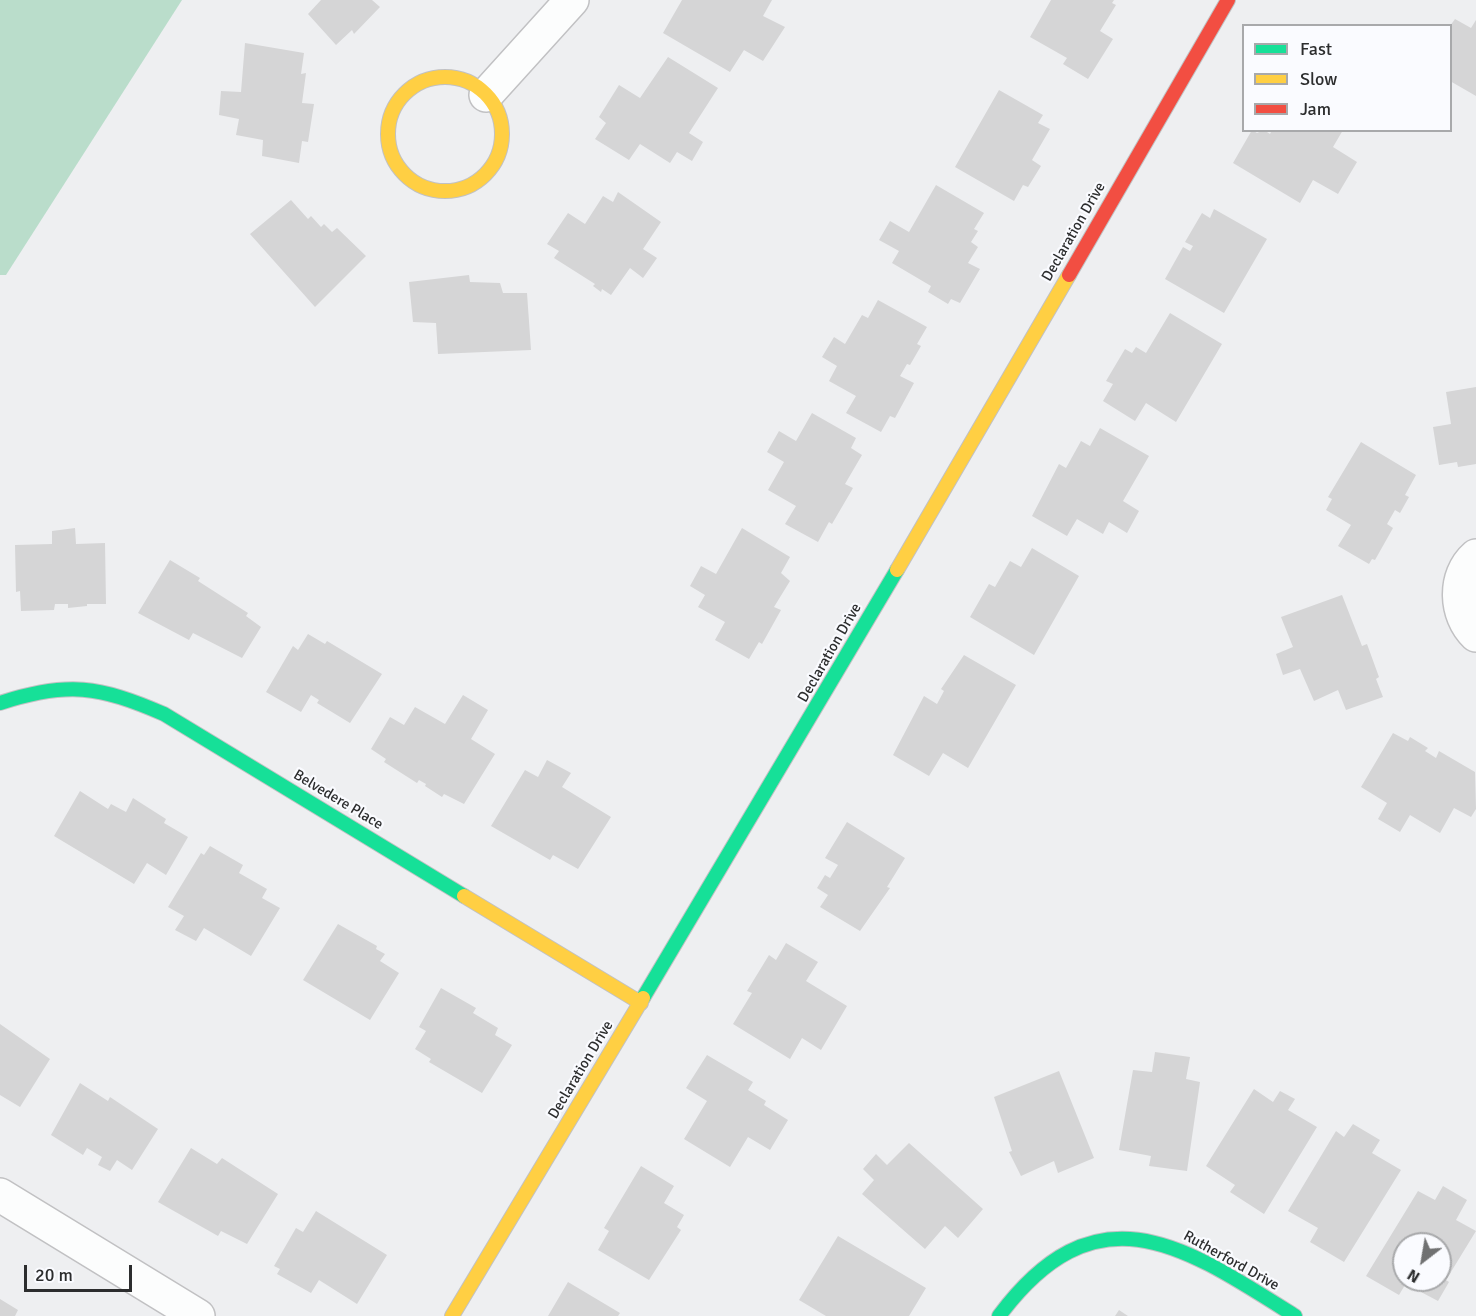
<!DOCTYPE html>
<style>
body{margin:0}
#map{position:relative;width:1476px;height:1316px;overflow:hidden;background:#eeeff1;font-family:Signika,sans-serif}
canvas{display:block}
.legend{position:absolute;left:1242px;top:24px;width:210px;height:108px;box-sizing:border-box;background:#fafbff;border:2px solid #a8a9ab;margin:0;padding:8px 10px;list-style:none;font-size:18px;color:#2c2d2e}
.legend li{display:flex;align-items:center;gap:12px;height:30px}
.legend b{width:30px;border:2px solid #a8a9ab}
.north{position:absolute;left:1392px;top:1232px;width:60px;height:60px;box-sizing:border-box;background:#fafbff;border:2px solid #a8a9ab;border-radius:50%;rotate:211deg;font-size:16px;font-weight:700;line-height:24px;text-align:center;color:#2c2d2e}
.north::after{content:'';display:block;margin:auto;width:21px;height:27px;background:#707172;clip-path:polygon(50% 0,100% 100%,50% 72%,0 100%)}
.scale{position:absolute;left:24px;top:1265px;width:108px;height:27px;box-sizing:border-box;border:3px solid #2c2d2e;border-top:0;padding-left:8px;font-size:18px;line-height:21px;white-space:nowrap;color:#2c2d2e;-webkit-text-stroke:4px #fafbff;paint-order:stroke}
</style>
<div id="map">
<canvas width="1476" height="1316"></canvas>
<ul class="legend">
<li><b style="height:8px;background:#16e098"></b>Fast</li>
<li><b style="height:8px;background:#ffcf43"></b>Slow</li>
<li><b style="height:8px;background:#f24e42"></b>Jam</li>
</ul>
<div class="north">N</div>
<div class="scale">20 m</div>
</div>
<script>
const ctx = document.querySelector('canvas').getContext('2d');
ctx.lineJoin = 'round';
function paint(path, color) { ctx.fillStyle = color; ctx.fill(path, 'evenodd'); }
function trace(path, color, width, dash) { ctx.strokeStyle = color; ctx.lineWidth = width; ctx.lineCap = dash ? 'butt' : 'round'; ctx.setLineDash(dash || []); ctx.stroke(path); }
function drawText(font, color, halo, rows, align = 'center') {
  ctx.font = font + ' Signika,sans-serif'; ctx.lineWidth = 4.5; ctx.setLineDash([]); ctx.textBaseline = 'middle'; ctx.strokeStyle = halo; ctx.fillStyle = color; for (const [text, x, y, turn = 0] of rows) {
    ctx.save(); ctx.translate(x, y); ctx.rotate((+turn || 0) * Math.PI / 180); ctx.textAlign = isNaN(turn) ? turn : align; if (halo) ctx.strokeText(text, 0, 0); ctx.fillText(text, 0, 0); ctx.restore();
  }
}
paint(new Path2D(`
 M0,0h182l-176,275h-6z`), '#baddcb');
paint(new Path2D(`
 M321,0h51l8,7 -26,27 -2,-4 -16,15 -28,-31z
 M682,0h90l-9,16 22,11 -22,34 -19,-11 -14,22 -67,-39z
 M1051,0h63l-2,3 4,2 -16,26 13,8 -25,40 -25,-15 4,-6 -37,-21z
 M1455,19l16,9 5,-8v76l-26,-15v-55z
 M245,43l59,10 -3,21 5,-1 -4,30 12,1 -6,38 -6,-1 -3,22 -37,-7 1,-16 -27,-5 3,-16 -20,-4 2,-24 20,1z
 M668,57l50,31 -29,45 14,9 -11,19 -15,-9 -7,11 -30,-19 -11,16 -34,-21 11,-16 -7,-6 20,-32 21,13z
 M999,90l44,25 -5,8 12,6 -18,31 9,6 -13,21 -5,-2 -9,16 -59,-34z
 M1252,130l5,3 7,-3 6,4 2,-4h71l-10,17 24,15 -19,32 -25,-14 -13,23 -67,-40z
 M936,185l48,28 -10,16 4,2 -7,11 7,5 -10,16 12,6 -20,34 -9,-4 -3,5 -20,-12 3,-6 -39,-23 7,-12 -20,-11 11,-19 19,11z
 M618,192l43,30 -18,27 14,9 -14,20 -13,-10 -19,27 -9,-6 -1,3 -8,-6 2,-2 -41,-26 5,-7 -12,-7 21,-31 17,11 18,-28 10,6z
 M291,200l17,19 3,-3 10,11 3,-3 8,8 5,-4 29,28 -51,51 -65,-73z
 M1214,209l53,30 -43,74 -59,-34 18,-32 7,4 3,-5 -8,-4 17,-29 8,5z
 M469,275l1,7 30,1 3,10h24l4,57 -93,4 -2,-31 -23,-1 -4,-40z
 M878,300l49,27 -10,17 4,2 -11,19 -3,-1 -7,12 14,7 -19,35 -5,-2 -9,16 -35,-19 10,-17 -27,-15 8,-15 -15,-9 12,-20 11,7 17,-29 6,3z
 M1170,313l52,31 -46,78 -30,-19 -11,18 -32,-20 10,-17 -7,-3 19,-32 7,4 4,-6 10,6z
 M1476,387v77l-18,3 -1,-5 -18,3 -6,-38 18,-3 -5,-32z
 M812,413l44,25 -5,10 11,7 -17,29 8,4 -21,36 -3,-2 -11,20 -33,-18 11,-18 -28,-16 16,-28 -17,-10 12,-21 17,10z
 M1100,428l49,28 -26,45 16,10 -12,22 -18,-11 -6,12 -26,-15 -10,17 -35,-20 27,-52 7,4 15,-27 9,5z
 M1361,442l55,33 -11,20 4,2 -9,16 -5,-3 -8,14 6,4 -18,32 -3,-1 -3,5 -31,-18 13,-21 -25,-15 6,-11 -4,-2z
 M75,528l1,16 29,-1 1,61h-19v2l-19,2v-4h-13l-1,6 -33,1 -1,-20 -4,1 -1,-47 37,-1v-13z
 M742,528l48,29 -9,16 9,8 -16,26 7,3 -19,34 -3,-2 -10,17 -34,-19 10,-18 -27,-15 7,-12 -15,-9 11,-20 15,8z
 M1032,548l47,28 -45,79 -64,-38 19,-33 6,3 15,-26 11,6z
 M170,560l30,18 -2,3 50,32 -2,3 15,11 -19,31 -49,-25 -4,7 -51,-27z
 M1342,595l20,51 5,-2 12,33 -3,2 7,18 -37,13 -8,-20 -24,11 -14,-32 -17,6 -7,-21 17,-7 -12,-30z
 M308,634l17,10 2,-3 55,33 -32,49 -33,-20 2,-3 -8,-5 -10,17 -35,-20 27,-46 5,4z
 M964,655l52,30 -48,83 -25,-15 -14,23 -36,-21 31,-59 13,8 7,-13 -3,-2z
 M463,695l25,15 -17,29 24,15 -31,50 -20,-10 -2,3 -17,-11 1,-2 -7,-4 -2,3 -33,-21 2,-3 -15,-10 19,-32 14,8 11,-18 30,17z
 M1393,733l15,8 2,-4 18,11 -3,3 11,7 3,-7 36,21 1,37 -5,8 -17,-9 -14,25 -30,-18 -10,17 -22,-13 9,-16 -26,-16z
 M547,760l24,13 -9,14 49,30 -33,52 -25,-14 -3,5 -59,-34 34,-56 13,7z
 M80,791l28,18 3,-5 15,8 7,-14 33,21 -2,4 24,14 -22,38 -19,-12 -13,21 -80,-48z
 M847,822l58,36 -18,29 3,1 -30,43 -40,-24 8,-12 -11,-7 8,-13 5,3 8,-13 -13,-7z
 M210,846l33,19 -4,8 28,16 -5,9 18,10 -29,48 -47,-28 -8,13 -21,-11 9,-14 -16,-9 33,-54 3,2z
 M338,924l39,22 -1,3 9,5 -5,7 19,12 -29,47 -67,-40z
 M786,943l32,19 -12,19 41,25 -26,44 -19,-12 -12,21 -57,-35 19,-31 -5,-2 22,-36 7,5z
 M441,988l35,20 -3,5 25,15 -3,7 17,10 -30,48 -53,-31 2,-3 -16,-10 11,-18 -7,-4z
 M0,1024l50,35 -30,48 -20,-12z
 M1155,1052l35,5 -4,22 14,3 -13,89 -38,-5 2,-10 -32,-6 14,-80 19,2z
 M707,1055l46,27 -5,8 18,11 -2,4 24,15 -18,30 -22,-13 -18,30 -46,-28 23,-38 -21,-13z
 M1059,1071l35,87 -36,15 -4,-12 -33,15 -12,-24 3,-1 -18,-54z
 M80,1083l28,18 2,-4 48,32 -26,41 -15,-10 -7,11 -12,-6 4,-8 -15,-9 -4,7 -32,-20z
 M1254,1089l19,13 7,-11 15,8 -7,11 29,17 -53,87 -34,-22 5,-7 -29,-19z
 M1353,1124l27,16 -8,13 29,17 -57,92 -34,-20 8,-14 -30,-17 48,-80 8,6z
 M909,1143l74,66 -25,29 -13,-12 -20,23 -63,-55 12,-14 -11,-11 13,-15 11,11z
 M191,1148l26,16 5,-6 56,36 -31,50 -26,-13 -3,5 -60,-34z
 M641,1166l33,20 -10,17 20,12 -7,12 4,3 -32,50 -51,-30 11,-19 -5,-3z
 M1443,1186l24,14 -11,20 20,11 -30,49 3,2 -11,19 -17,-9 3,-5 -11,-7h27v-36h-36v36h4l-9,15 -33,-19 52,-85 17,9z
 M316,1211l71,44 -30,49 -38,-24 -8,13 -34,-19 3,-5 -6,-3 22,-38 7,4z
 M838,1236l88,52 -17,28h-83l-27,-16z
 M568,1282l52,31 -2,3h-70z
 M0,1299l18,11 -3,6h-15z
 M1119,1310l9,6h-13z`), '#d5d5d6');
const street = new Path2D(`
 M486,95l86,-95
 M1476,556c-23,20 -21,59 0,79
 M0,1195l198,121`);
const fast = new Path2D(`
 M0,703c68,-22 99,-17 164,11l300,182
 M643,998l254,-428
 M999,1316c98,-131 184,-71 296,0`);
const slow = new Path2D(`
 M388 134a57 57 0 1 1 114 0a57 57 0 1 1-114 0Z
 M897,570l172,-295
 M464,896l177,107
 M452,1316l191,-318`);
const jam = new Path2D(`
 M1069,275l159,-275`);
trace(street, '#c1c1c3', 36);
trace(fast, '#c1c1c3', 16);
trace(slow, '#c1c1c3', 16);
trace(jam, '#c1c1c3', 16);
trace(street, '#fcfdfd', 33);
trace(fast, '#16e098', 14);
trace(slow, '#ffcf43', 14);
trace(jam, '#f24e42', 14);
drawText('15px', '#2c2d2e', '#fafbff', [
 ["Declaration Drive",1074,232,-60],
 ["Declaration Drive",830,653,-60],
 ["Belvedere Place",338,800,31],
 ["Declaration Drive",581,1070,-59],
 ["Rutherford Drive",1231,1261,29]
]);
</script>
